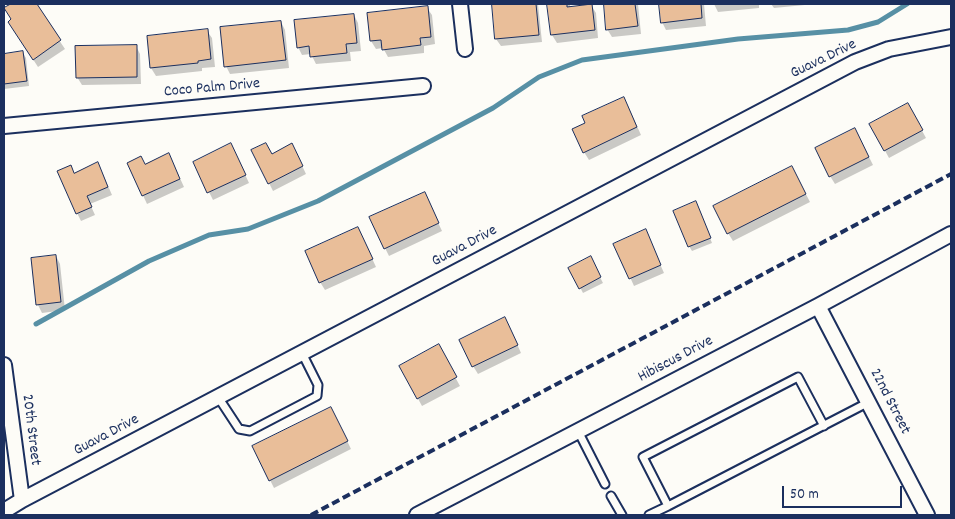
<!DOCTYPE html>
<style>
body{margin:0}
#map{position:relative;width:955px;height:519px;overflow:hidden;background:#fdfcf7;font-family:Dekko,sans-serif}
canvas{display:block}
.frame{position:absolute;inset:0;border:5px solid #1b2f5e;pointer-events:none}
.scale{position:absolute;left:782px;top:486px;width:120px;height:22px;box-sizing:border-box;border:2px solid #1b2f5e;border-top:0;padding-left:6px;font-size:15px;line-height:18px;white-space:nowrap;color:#1b2f5e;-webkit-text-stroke:4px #fdfcf7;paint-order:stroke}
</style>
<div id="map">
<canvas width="955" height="519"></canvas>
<div class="frame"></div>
<div class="scale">50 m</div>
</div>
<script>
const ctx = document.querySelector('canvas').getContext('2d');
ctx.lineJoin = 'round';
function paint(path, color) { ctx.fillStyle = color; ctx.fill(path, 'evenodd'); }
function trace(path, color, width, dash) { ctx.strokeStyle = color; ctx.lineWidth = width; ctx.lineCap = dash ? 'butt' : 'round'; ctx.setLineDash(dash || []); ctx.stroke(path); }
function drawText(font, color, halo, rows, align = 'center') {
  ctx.font = font + ' Dekko,sans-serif'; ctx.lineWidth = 4.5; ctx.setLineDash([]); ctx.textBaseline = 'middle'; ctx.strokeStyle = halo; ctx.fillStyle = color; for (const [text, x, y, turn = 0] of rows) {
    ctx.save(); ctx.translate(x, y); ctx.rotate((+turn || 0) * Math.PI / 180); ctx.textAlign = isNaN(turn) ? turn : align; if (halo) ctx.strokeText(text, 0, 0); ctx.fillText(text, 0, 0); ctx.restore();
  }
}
paint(new Path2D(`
 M13,4h22l30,45 -27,18 -24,-37 -2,-10 -6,-11z
 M493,4h45l4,38 -41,4 -5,-7z
 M549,4h21v4l21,-3 5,8 2,25 -41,5 -5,-8z
 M605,4h33l3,30 -29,3 -5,-8z
 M660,4h44l2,22 -40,4 -4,-8z
 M714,4h45v4l-41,4z
 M771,4h44l-41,4z
 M427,8l5,7 3,29 -11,2v7l-36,4 -5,-9 -7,1 -5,-8 -3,-27z
 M354,15l4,8 3,28 -11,1 1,9 -35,3 -5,-10 -9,1 -4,-8z
 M281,22l4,8 4,38 -59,6 -4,-8z
 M207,31l5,7 3,29 -13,1v3l-46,5 -5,-8 -3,-31z
 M136,46l4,8 1,30 -59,1 -5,-8z
 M23,53l3,5 3,28 -25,3v-34z
 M628,106l13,29 -52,25 -5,-8z
 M912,112l14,26 -37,20 -18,-33z
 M859,137l14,28 -38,19 -5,-8z
 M235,153l14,30 -36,17 -19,-38z
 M296,153l10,21 -33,17 -4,-8 3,-28z
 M128,163l17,2 28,-2 11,24 -37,17z
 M102,172l10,23 -22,9 5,11 -14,6 -4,-8 -2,-39z
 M796,175l14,27 -77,39 -5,-8z
 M428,201l14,30 -53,25 -4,-8z
 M698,208l14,35 -20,8 -3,-5z
 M358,228l18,39 -51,23 -5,-8z
 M649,239l15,34 -30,13 -19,-42z
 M56,256l4,8 5,46 -23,3 -4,-8z
 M590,258l13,25 -20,10 -13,-25z
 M509,326l12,27 -43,21 -5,-8z
 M438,346l22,40 -38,20 -22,-40z
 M335,416l16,33 -77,39 -4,-8z`), '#0003');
trace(new Path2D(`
 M36,324l113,-63 60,-26 39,-6 70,-28 175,-93 46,-31 43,-17 156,-21 110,-9 30,-8 29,-18`), '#5790a5', 5);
const building = new Path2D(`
 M11,4h26l24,36 -28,20 -25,-38 3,-3 -7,-11z
 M492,4h44l3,31 -44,4z
 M547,4h20v3l25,-3 3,26 -44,5z
 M604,4h31l3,22 -32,4z
 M659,4h42l1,14 -41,5z
 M428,6l3,31 -11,1 1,7 -39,5 -1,-10 -11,1 -3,-28z
 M354,14l3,29 -11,1 1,9 -37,4 -1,-11 -12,2 -3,-28z
 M281,21l5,39 -62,7 -4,-40z
 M208,29l3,30 -13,2v2l-48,5 -3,-32z
 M137,45v32l-61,1 -1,-32z
 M23,51l4,30 -23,3v-30z
 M624,97l13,30 -54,26 -11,-24 13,-6 -3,-7z
 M908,103l15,27 -39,21 -15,-27z
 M855,128l14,29 -40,20 -14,-29z
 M231,143l15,32 -39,18 -14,-31z
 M266,143l6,11 20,-11 11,23 -35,18 -17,-34z
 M169,153l11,26 -38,17 -15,-33 14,-7 4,8z
 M98,162l10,25 -21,9 5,11 -16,7 -19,-43 14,-6 3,8z
 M792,166l14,28 -79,40 -14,-28z
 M425,192l14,31 -55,26 -15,-32z
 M696,201l15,37 -23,9 -15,-36z
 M358,227l15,32 -54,24 -14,-32z
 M646,229l15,36 -32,14 -16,-35z
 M56,255l5,47 -25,3 -5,-47z
 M591,256l10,21 -22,12 -11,-21z
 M505,317l13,28 -46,22 -13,-27z
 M439,344l18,33 -40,22 -18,-33z
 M331,407l17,34 -79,40 -17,-35z`);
paint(building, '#e9be99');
trace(building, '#1b2f5e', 1);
const lane = new Path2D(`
 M218,397l21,32 11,2 67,-35 1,-11 -16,-32
 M824,426l-26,-49 -155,80 25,49 201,-104
 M578,431l27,53
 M611,496l11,19
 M649,515l19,-9`);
const street = new Path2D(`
 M460,4l5,45
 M4,126l419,-40
 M818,306l109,209
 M4,365l18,135
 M4,511l18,-11 833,-438 34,-13 62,-12
 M417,515l401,-209 133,-72`);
trace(lane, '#1b2f5e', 11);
trace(street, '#1b2f5e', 18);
trace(lane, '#fdfcf7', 7);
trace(street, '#fdfcf7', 14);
trace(new Path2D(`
 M311,515l640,-341`), '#1b2f5e', 4, [8, 4]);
drawText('16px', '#1b2f5e', '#fdfcf7', [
 ["Guava Drive",824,60,-26],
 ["Coco Palm Drive",212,89,-5],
 ["Guava Drive",465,247,-28],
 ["Hibiscus Drive",676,360,-28],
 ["22nd Street",889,402,63],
 ["20th Street",30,430,83],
 ["Guava Drive",107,436,-28]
]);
</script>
